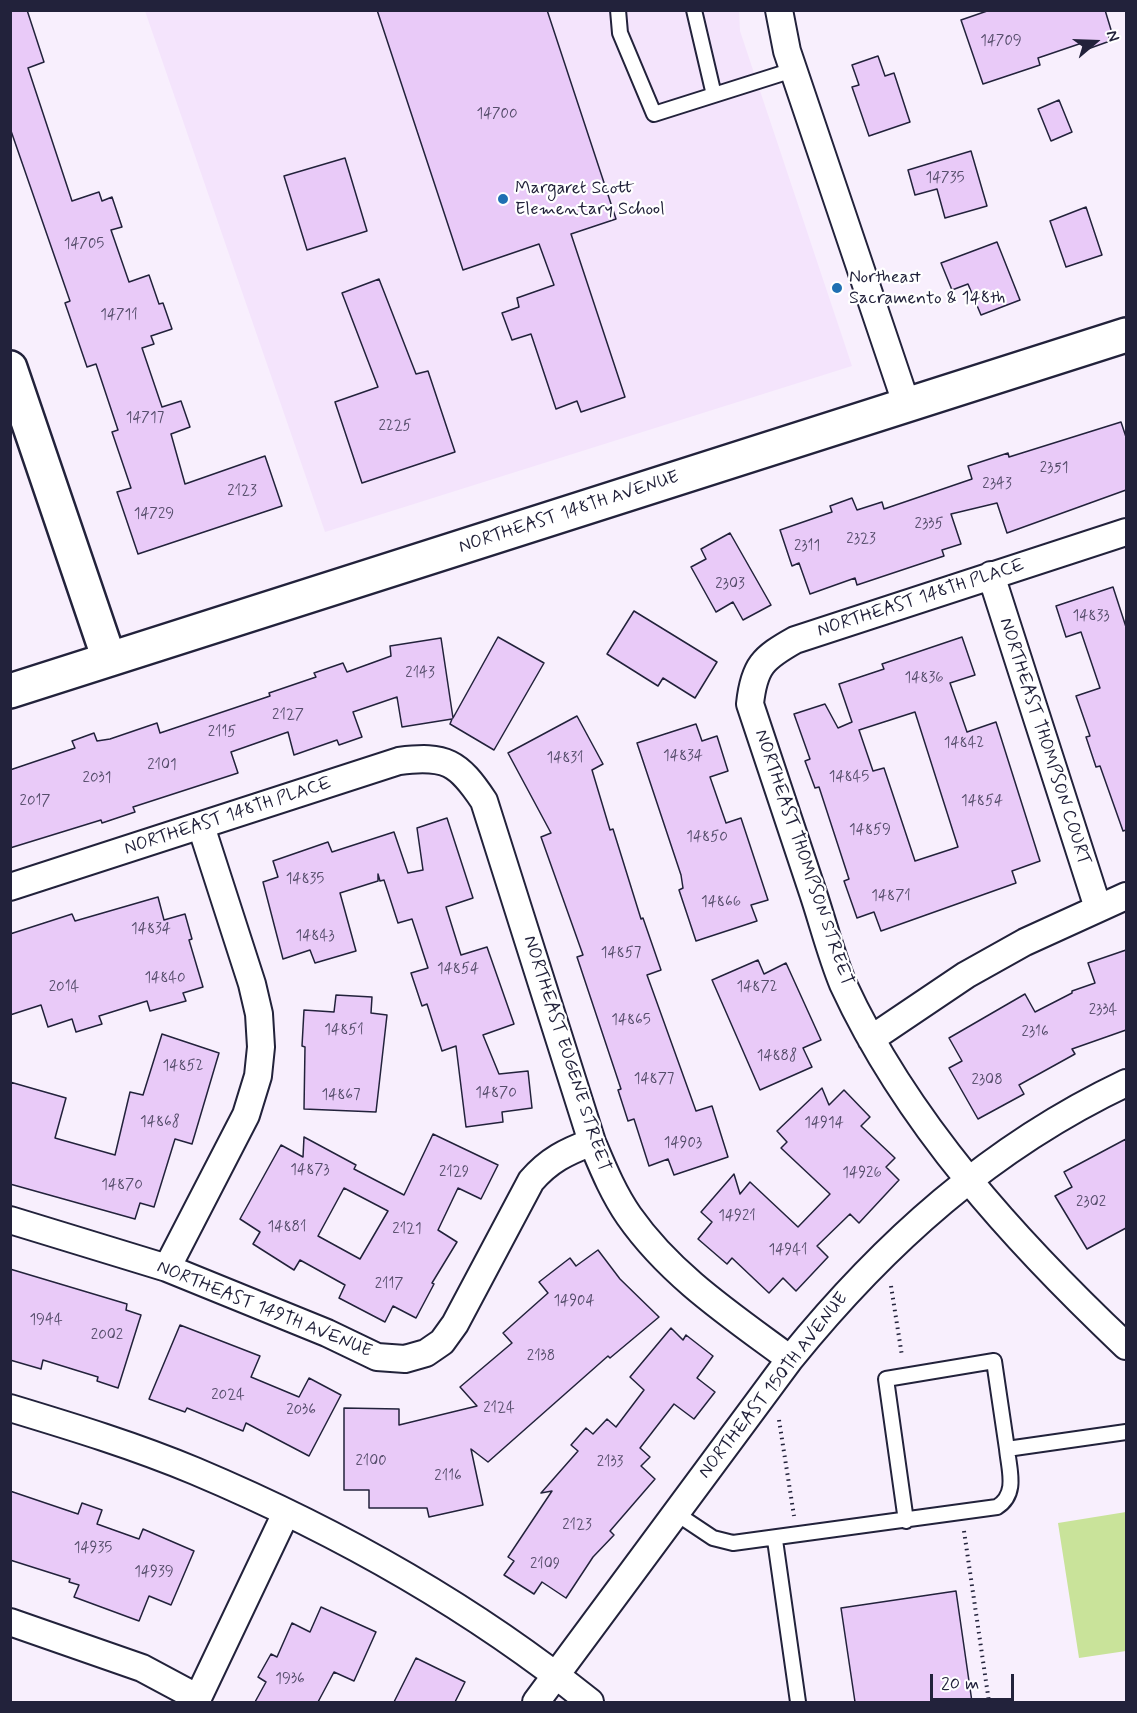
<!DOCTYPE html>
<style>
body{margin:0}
#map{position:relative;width:1137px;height:1713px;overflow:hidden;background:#f8effd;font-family:Mynerve,sans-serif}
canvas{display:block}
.frame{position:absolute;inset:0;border:12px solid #22223b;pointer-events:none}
.north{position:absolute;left:1065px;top:12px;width:60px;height:60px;-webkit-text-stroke:4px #fff;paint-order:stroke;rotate:71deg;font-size:16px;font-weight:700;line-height:24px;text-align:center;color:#22223b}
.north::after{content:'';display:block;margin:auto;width:21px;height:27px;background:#22223b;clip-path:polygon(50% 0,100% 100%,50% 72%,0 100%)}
.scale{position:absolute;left:930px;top:1674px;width:84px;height:27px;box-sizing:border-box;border:3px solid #22223b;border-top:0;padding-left:8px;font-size:18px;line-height:21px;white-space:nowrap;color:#22223b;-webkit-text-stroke:4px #fff;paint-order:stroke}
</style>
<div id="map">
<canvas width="1137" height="1713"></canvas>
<div class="frame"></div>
<div class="north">N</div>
<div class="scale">20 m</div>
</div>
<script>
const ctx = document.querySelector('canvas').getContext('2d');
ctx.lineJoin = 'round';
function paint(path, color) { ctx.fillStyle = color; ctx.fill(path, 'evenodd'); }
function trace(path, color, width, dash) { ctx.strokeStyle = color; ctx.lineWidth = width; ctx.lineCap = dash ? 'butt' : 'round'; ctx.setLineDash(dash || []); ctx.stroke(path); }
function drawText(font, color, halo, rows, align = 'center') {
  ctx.font = font + ' Mynerve,sans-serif'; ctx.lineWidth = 4.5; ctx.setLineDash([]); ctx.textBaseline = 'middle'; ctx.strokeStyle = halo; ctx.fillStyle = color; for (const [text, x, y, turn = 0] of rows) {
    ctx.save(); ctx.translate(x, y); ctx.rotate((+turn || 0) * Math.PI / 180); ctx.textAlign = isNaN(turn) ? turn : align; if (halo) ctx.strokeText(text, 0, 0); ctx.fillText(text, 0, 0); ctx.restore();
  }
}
paint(new Path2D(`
 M145,11h594l1,20 112,335 -527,166z`), '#f4e4fc');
paint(new Path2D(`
 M1126,1512v139l-47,7 -21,-135z`), '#c9e39a');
const building = new Path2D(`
 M10,10h17l17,52 -16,6 44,133 27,-9 3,9 10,-4 10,30 -11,3 18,52 20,-7 10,29 4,-1 9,26 -21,7 3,8 -12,4 20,59 19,-6 9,26 -19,7 14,50 80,-28 17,50 -144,48 -21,-62 14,-4 -19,-56 6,-2 -22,-66 -9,3 -22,-64 5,-2 -60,-173z
 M377,10h170l69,209 -45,15 54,163 -44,15 -4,-11 -21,8 -25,-75 -19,6 -10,-27 17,-6 -2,-9 37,-13 -15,-41 -76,26z
 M990,10h115l7,23 -4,1 2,7 -25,9 -3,-7 -44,15 2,7 -57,19 -22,-64z
 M878,56l7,20 9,-3 16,49 -41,14 -17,-49 7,-2 -7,-20z
 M1059,100l13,32 -21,9 -13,-32z
 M971,151l16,55 -42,12 -8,-29 -22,6 -7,-25z
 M345,158l22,73 -60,19 -23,-74z
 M1086,207l16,48 -36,12 -16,-46z
 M997,242l23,58 -39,15 -13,-31 -16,6 -11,-27z
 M379,279l37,95 12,-3 27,81 -93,31 -27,-81 43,-15 -36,-94z
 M1121,422l5,15v53l-119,43 -10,-30 -46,11 10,30 -19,6 2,6 -87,29 -2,-7 -45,16 -11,-31 -7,3 -12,-36 52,-18 -2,-6 22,-8 5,12 25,-8 2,7 88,-30 -4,-13 40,-13 1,4z
 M730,533l41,72 -28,15 -10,-18 -17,10 -25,-45 15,-8 -5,-10z
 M1113,587l13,40v203l-3,1 -23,-65 -4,1 -10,-30 4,-1 -14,-40 24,-8 -19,-56 -15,5 -10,-31z
 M634,611l83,51 -22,36 -32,-20 -5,8 -51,-32z
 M498,637l46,26 -50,87 -44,-26 2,-5 -50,8 -5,-30 -44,15 9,25 -23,8 -2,-5 -43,15 -6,-23 -57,20 7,21 -105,34 2,5 -33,11 -1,-3 -91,28v-78l65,-22 -3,-7 22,-8 3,8 13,-2 47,-16 3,10 110,-37 -1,-3 47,-16 -2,-4 29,-10 4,9 44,-16 -1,-10 51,-8 12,80z
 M962,637l13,38 -25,8 17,49 29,-10 44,139 -28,10 4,12 -135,48 -7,-19 -17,6 -13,-37 5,-2 -30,-92 -4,1 -10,-27 5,-2 -16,-45 31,-10 13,24 14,-6 -13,-38 45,-15 -2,-5zM915,712l43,135 -43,14 -31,-93 -11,3 -14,-41z
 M577,716l26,48 -11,6 18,60 3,-1 28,90 2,-1 18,52 -14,5 49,136 16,-5 16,51 -54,18 -6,-16 -19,7 -15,-47 -6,2 -10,-31 3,-1 -44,-132 6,-2 -42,-118 10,-4 -43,-80z
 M696,724l6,17 15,-5 11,35 -18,6 16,46 15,-5 27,82 -17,5 6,16 -61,20 -17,-51 4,-2 -2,-13 -44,-132z
 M447,818l26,80 -27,9 15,48 26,-8 27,77 -31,11 16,39 29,-3 4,37 -30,4 1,10 -37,5 -10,-81 -14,5 -15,-47 -5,2 -11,-33 17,-5 -16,-49 -14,4 -14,-43 -4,1 -2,-7v7l-38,12 16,58 -41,12 -5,-13 -27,9 -20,-77 15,-5 -5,-16 55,-19 4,10 62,-20 14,41 15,-3 -6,-42z
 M158,897l6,23 21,-6 7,25 -3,1 14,47 -20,6 3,8 -36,10 -3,-10 -48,15 3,8 -26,8 -4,-13 -24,8 -7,-22 -31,10v-81l62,-20 3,7z
 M1126,950v80l-54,19 3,5 -56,31 5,9 -46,25 -29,-51 13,-7 -13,-23 76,-44 10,18 37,-19v-2l23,-8 -7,-20z
 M758,960l6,14 22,-11 35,77 -18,8 9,19 -52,23 -48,-110z
 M336,995l36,2 -1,16 16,2 -11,97 -72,-3 1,-62 -3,-1 2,-36 30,2z
 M162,1034l57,19 -27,91 -17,-5 -21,68 -14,-4 -5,16 -125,-35v-102l56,16 -11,40 60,17 15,-63 13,3z
 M822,1088l7,17 15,-15 26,27 -9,9 34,32 -9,9 13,13 -40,43 -9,-9 -33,32 11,11 -32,34 -13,-13 -14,15 -37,-35 -5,6 -29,-25 14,-17 -11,-10 33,-38 6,20 10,-12 48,45 32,-33 -49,-46 6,-6 -10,-11z
 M433,1134l65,31 -17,34 -23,-11 -20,42 19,12 -25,41 2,1 -18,34 -23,-12 -8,16 -46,-24 6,-13 -45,-25 -6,10 -41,-26 7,-12 -20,-13 41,-74 22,12 1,-20 52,28 -2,4 50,26zM344,1188l44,23 -28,48 -42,-23z
 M1126,1139v89l-39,21 -32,-53 17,-9 -8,-15z
 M598,1250l22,29 39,38 -49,41 -2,-2 -120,106 -17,-13 12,56 -54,12 -2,-9h-58v-18h-25v-82l55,1v16l78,-19 -17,-19 52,-44 -9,-10 45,-40 -9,-11 31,-24 6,8z
 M10,1269l117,35 -1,6 15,5 -23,73 -21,-7 1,-4 -55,-17 -2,9 -31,-9z
 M180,1325l80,31 -9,21 48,20 10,-19 32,17 -32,61 -63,-33 -3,8 -56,-23 -2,4 -36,-13z
 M671,1328l12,12 3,-5 27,21 -16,22 18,14 -21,27 -20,-15 -34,44 10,9 -9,9 14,13 -45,52 4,4 -21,22 -27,41 -24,-16 -8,12 -30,-19 10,-14 -6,-4 44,-66 -11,2 37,-42 -7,-6 15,-17 7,6 14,-15 9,8 28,-37 -14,-13z
 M10,1491l68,23 4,-11 20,7 -5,14 42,15 4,-10 51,22 -23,54 -22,-9 -10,25 -65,-24 5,-12 -10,-3 1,-3 -60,-19z
 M956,1591l16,111h-117l-14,-94z
 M321,1607l55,25 -22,49 -20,-9 -16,30h-63l11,-20 -8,-5 13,-23 6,3 15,-34 18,9z
 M416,1658l49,24 -10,20h-61z`);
paint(building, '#e9caf8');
trace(building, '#22223b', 1.5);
const lane = new Path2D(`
 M618,10l2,23 34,81 139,-44
 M694,10l20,85
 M677,1514l36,24 20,5 264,-36c21,-13 12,-37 10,-58l119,-17
 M906,1521l-20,-142 108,-18 13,88
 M775,1540l23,162`);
const street = new Path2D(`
 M779,10l8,41 120,355
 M1126,532l-331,108c-32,18 -41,26 -45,64 21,63 42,126 63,189 10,30 18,62 30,91 64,139 173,258 283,362
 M991,575l107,333
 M10,887l389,-126c47,-6 59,1 85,40l108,341c11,26 21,51 37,74 42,60 103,100 161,143
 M871,1039l95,-64 59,-33 101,-46
 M10,1220l157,48 160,65 50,24 28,2 21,-6 16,-11 13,-18 76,-143c18,-21 35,-29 61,-39
 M167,1268l79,-153 12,-39 3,-29 -2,-33 -7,-30 -51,-158
 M10,1408c63,19 125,38 185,63 140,59 277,136 395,231
 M10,1622l132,46 56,30
 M196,1702l90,-189
 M536,1702l254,-343c94,-116 201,-212 336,-276`);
const secondary = new Path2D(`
 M10,368l99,291
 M10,691l1116,-356`);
trace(lane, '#22223b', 18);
trace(street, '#22223b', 30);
trace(secondary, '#22223b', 38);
trace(new Path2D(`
 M891,1286l11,70
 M779,1420l15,96
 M964,1531l25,171`), '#22223b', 4, [1.5, 4.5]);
trace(lane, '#fff', 14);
trace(street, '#fff', 26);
trace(secondary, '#fff', 33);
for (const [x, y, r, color] of [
 [503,199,6,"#1f6fb2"],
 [837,288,6,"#1f6fb2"]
]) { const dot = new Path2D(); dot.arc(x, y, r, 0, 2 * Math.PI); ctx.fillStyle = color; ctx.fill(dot); trace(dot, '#fff', 2); }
drawText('15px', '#544c6a', null, [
 ["14709",1001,42],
 ["14700",497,115],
 ["14735",945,179],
 ["14705",84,245],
 ["14711",119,316],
 ["14717",145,419],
 ["2225",395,427],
 ["2351",1054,469],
 ["2343",997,485],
 ["2123",242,492],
 ["14729",154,515],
 ["2335",929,525],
 ["2323",861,540],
 ["2311",807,547],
 ["2303",730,585],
 ["14833",1091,617],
 ["2143",420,674],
 ["14836",924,679],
 ["2127",288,716],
 ["2115",222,733],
 ["14842",964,744],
 ["14834",683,757],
 ["14831",565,759],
 ["2101",162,766],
 ["14845",849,778],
 ["2031",97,779],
 ["2017",35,802],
 ["14854",982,802],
 ["14859",870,831],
 ["14850",707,838],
 ["14835",305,880],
 ["14871",891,897],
 ["14866",721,903],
 ["14834",151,930],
 ["14843",315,937],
 ["14857",621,954],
 ["14854",458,970],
 ["14840",165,979],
 ["2014",64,988],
 ["14872",757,988],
 ["2334",1103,1011],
 ["14865",631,1021],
 ["14851",344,1031],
 ["2316",1035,1033],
 ["14888",777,1057],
 ["14852",183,1067],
 ["14877",654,1080],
 ["2308",987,1081],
 ["14870",496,1094],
 ["14867",341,1096],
 ["14868",160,1123],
 ["14914",824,1124],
 ["14903",683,1144],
 ["14873",310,1171],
 ["2129",454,1173],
 ["14926",862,1174],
 ["14870",122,1186],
 ["2302",1091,1203],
 ["14921",737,1217],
 ["14881",287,1228],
 ["2121",407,1230],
 ["14941",788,1251],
 ["2117",389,1285],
 ["14904",574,1302],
 ["1944",46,1321],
 ["2002",107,1336],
 ["2138",541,1357],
 ["2024",228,1396],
 ["2124",499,1409],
 ["2036",301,1411],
 ["2100",371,1462],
 ["2133",610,1463],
 ["2116",448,1477],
 ["2123",577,1526],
 ["14935",93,1549],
 ["2109",545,1565],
 ["14939",154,1573],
 ["1936",290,1680]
]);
drawText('18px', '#22223b', '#fff', [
 ["Margaret Scott",515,189],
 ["Elementary School",515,210],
 ["Northeast",849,278],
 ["Sacramento & 148th",849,299]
], 'left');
drawText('18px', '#22223b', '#fff', [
 ["NORTHEAST 148TH AVENUE",569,513,-18],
 ["NORTHEAST 148TH PLACE",921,599,-18],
 ["NORTHEAST THOMPSON COURT",1044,742,72],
 ["NORTHEAST 148TH PLACE",228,817,-18],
 ["NORTHEAST THOMPSON STREET",803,858,71],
 ["NORTHEAST EUGENE STREET",566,1054,72],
 ["NORTHEAST 149TH AVENUE",264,1310,22],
 ["NORTHEAST 150TH AVENUE",774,1386,-52]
]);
</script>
